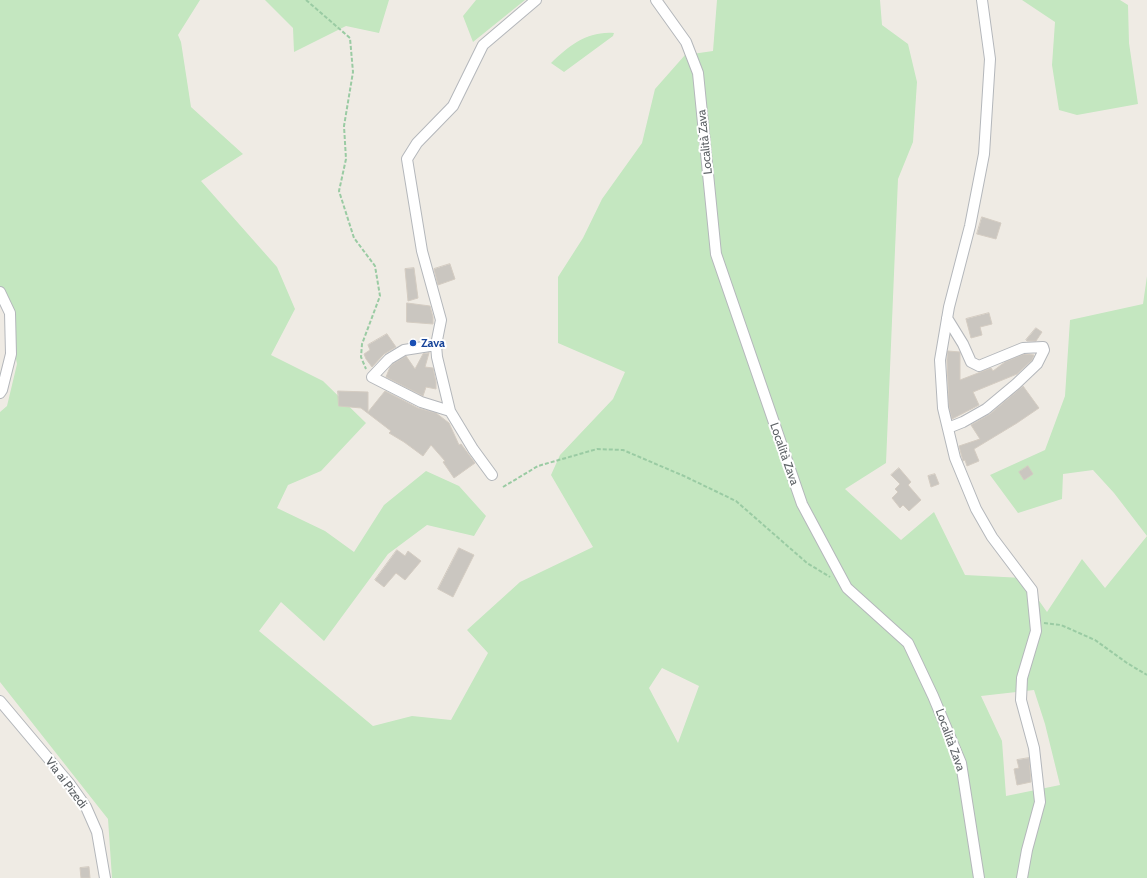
<!DOCTYPE html>
<meta charset="utf-8">
<style>
body{margin:0}
canvas{display:block;background:#efebe4}
</style>
<canvas width="1147" height="878"></canvas>
<script>
const ctx = document.querySelector('canvas').getContext('2d');
ctx.lineJoin = 'round';
function paint(path, color) { ctx.fillStyle = color; ctx.fill(path, 'evenodd'); }
function trace(path, color, width, dash) { ctx.strokeStyle = color; ctx.lineWidth = width; ctx.lineCap = dash ? 'butt' : 'round'; ctx.setLineDash(dash || []); ctx.stroke(path); }
function drawText(font, color, halo, rows, align = 'center') {
  ctx.font = font + ' Cabin,sans-serif'; ctx.lineWidth = 4; ctx.setLineDash([]); ctx.textBaseline = 'middle'; ctx.strokeStyle = halo; ctx.fillStyle = color; for (const [text, x, y, turn = 0] of rows) {
    ctx.save(); ctx.translate(x, y); ctx.rotate((+turn || 0) * Math.PI / 180); ctx.textAlign = isNaN(turn) ? turn : align; if (halo) ctx.strokeText(text, 0, 0); ctx.fillText(text, 0, 0); ctx.restore();
  }
}
paint(new Path2D(`
 M0,0h200l-22,35 3,7 10,65 52,47 -42,27 76,86 18,42 -24,46 52,26 43,42 -45,48 -33,14 -11,23 48,23 29,21 30,-47 42,-34 33,15 27,30 -12,20 -47,-11 -39,29 -64,87 -43,-39 -22,29 114,95 39,-10 39,4 37,-67 -21,-23 53,-48 73,-35 -42,-72 9,-20 53,-56 12,-27 -67,-29v-66l25,-39 19,-39 40,-56 13,-54 30,-34 28,-4 4,-51h163l2,25 26,19 9,38 -4,60 -15,37 -12,284 -41,26 56,51 33,-28 31,63 58,3 24,34 35,-53 23,29 42,-52 -33,-43 -21,-23 -30,4 -1,25 -44,14 -28,-38 55,-25 20,-54 5,-76 73,-16 4,-28v602h-1035l-4,-59 -108,-137v-270l7,-6 10,-42 -14,-71 -3,-6zM662,668l37,18 -21,57 -29,-55zM1034,690l11,34 15,61 -54,11 -4,-55 -21,-45z
 M265,0h124l-10,33 -33,-7 -52,26 -1,-24z
 M476,0h49l-52,42 -10,-26z
 M1022,0h98l8,5 1,38 9,61 -61,11 -18,-5 -7,-45 3,-43z
 M614,33l-1,3 -49,36 -13,-9c18,-17 36,-32 63,-30z`), '#c4e7c0');
const building = new Path2D(`
 M982,217l19,6 -5,16 -19,-5z
 M450,264l5,15 -17,6 -4,-16z
 M414,268l4,30 -10,3 -3,-32z
 M407,303l23,3 3,11v7l-26,-2z
 M989,313l3,11 -12,3 2,8 -11,3 -5,-19z
 M1036,328l6,4 -6,9h-9l-1,-1z
 M387,334l9,13 -12,7 -12,13 -6,-8 -2,-5 6,-4 -2,-5z
 M948,351l12,1v28l31,-12 2,3 12,-9 19,-8 10,1 -2,5 -15,14 -44,18 6,13 -27,14 -3,-12 -2,-47z
 M429,353l-4,14 8,1 3,14v7l-10,-2 -3,9 -37,-19 4,-10 3,-3 13,-8 9,13 8,-15z
 M1023,386l16,22 -22,15 -43,26 5,12 -12,5 -2,-6 -2,1 -4,-15 21,-7 -9,-14 19,-11z
 M338,391l30,1v20l17,-21 33,17 18,5 13,10 10,22 2,-1 14,19 -21,15 -11,-16 2,-1 -14,-16 -8,11 -19,-14 -15,-9 2,-2 -30,-23 -22,-2z
 M1028,466l5,8 -9,6 -5,-8z
 M899,468l12,14 -3,3 13,15 -12,11 -6,-6 -3,3 -8,-10 6,-6 -3,-3 5,-5 -9,-9z
 M935,474l4,10 -8,3 -3,-11z
 M459,548l15,7 -21,42 -15,-8z
 M397,550l8,6 3,-5 13,10 -16,19 -9,-7 -12,14 -9,-7z
 M1029,758l2,24 -14,3 -3,-16 5,-1 -2,-8z
 M89,867l1,11h-9l-1,-10z`);
paint(building, '#cac6c0');
trace(building, '#d4ccc2', 1);
const minor = new Path2D(`
 M656,0l30,42 12,31 18,181 86,250 45,84 61,55 25,53 28,67 18,115
 M982,0l8,59 -6,95 -14,72 -21,81 -9,53 3,48 12,50 21,51 16,28 40,53 4,41 -14,47 -1,22 13,48 6,54 -13,48 -5,28
 M0,292l10,21 1,41 -9,36 -2,3
 M947,318l16,26 8,18 8,4 44,-18 20,-1 1,3 -7,14 -21,20 -30,25 -23,13 -15,6
 M436,345l-32,5 -15,9 -17,18 49,25 29,9 23,38 19,26
 M450,411l-13,-54 -1,-12 5,-25 -19,-69 -15,-92 10,-16 36,-37 30,-61 53,-45
 M0,701l69,82 17,24 11,25 8,46`);
trace(minor, '#b4b7bb', 12);
trace(new Path2D(`
 M306,0l44,38 3,34 -9,54 2,33 -7,32 15,47 21,28 5,30 -18,48 -1,13 5,12
 M503,487l35,-21 59,-17 26,1 61,26 52,25 71,62 23,14
 M1044,623l17,2 34,15 32,23 20,12`), '#9acba3', 2, [4, 2]);
trace(minor, '#fff', 10);
for (const [x, y, r, color] of [
 [413,343,4,"#1a4fb4"]
]) { const dot = new Path2D(); dot.arc(x, y, r, 0, 2 * Math.PI); ctx.fillStyle = color; ctx.fill(dot); trace(dot, '#fff', 1.5); }
drawText('12px', '#5c6165', '#fff', [
 ["Località Zava",705,142,-96],
 ["Località Zava",784,454,71],
 ["Località Zava",950,740,70],
 ["Via ai Pizedi",66,783,53]
]);
drawText('bold 12px', '#164399', '#fff', [
 ["Zava",421,343]
], 'left');
</script>
